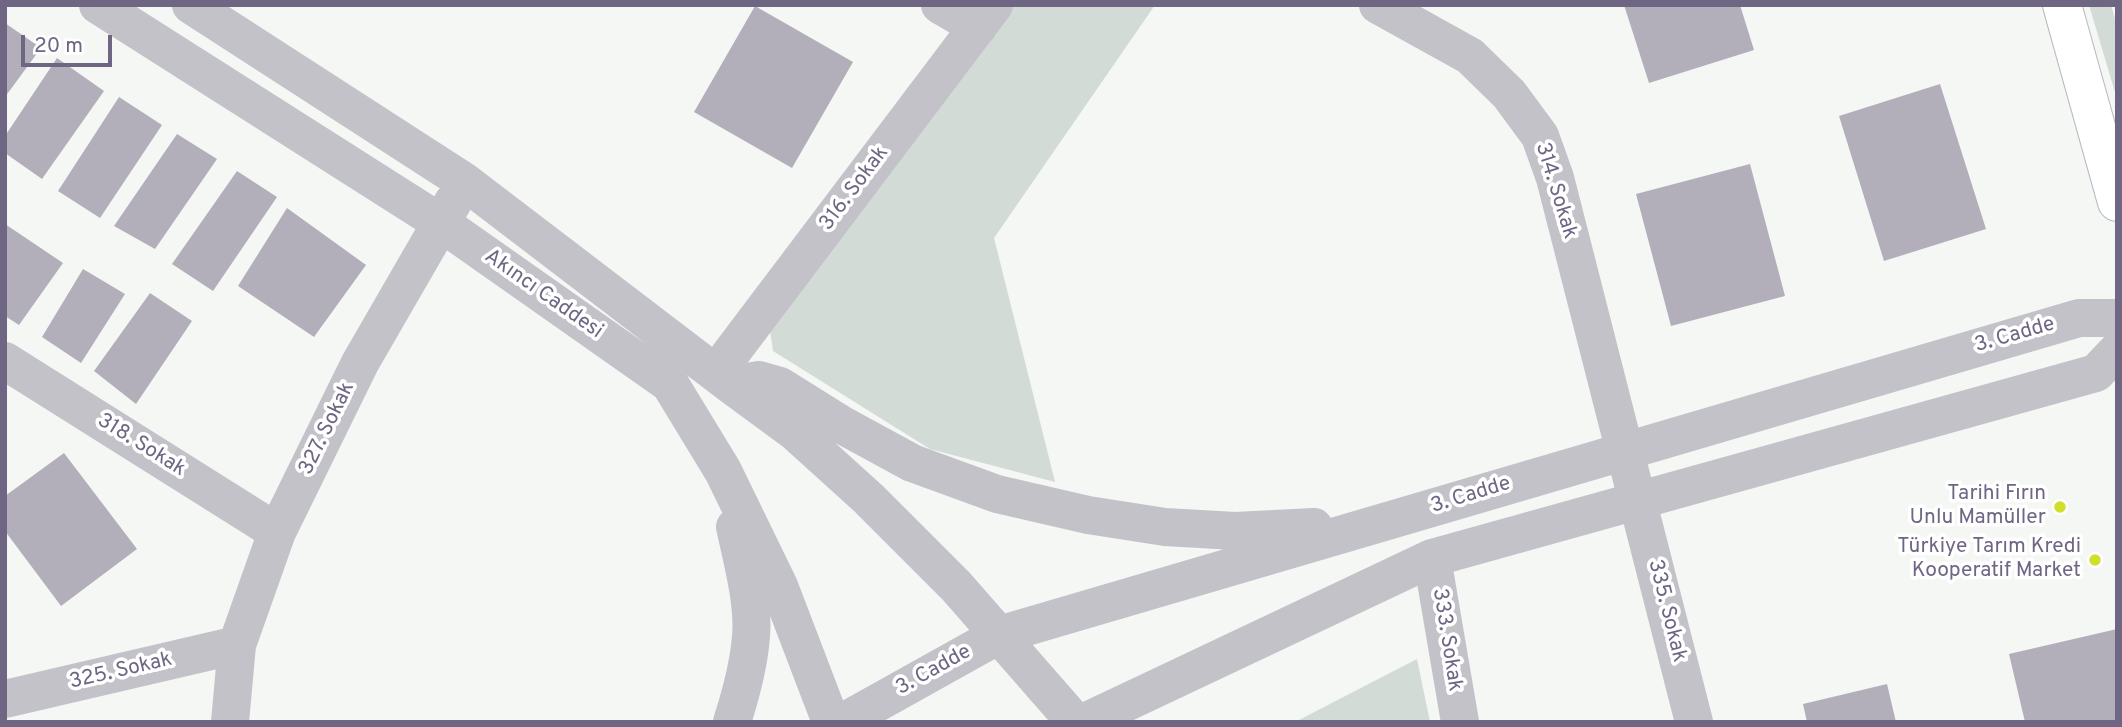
<!DOCTYPE html>
<meta charset="utf-8">
<style>
body{margin:0}
#map{position:relative;width:2122px;height:727px;overflow:hidden;background:#f4f7f4;font-family:Overpass,sans-serif}
canvas{display:block}
.frame{position:absolute;inset:0;border:7px solid #6f6684;pointer-events:none}
.scale{position:absolute;left:21px;top:35px;width:91px;height:32px;box-sizing:border-box;border:4px solid #6f6684;border-top:0;padding-left:9px;font-size:21px;line-height:24px;white-space:nowrap;color:#6f6684;-webkit-text-stroke:5px #fff;paint-order:stroke}
</style>
<div id="map">
<canvas width="2122" height="727"></canvas>
<div class="frame"></div>
<div class="scale">20 m</div>
</div>
<script>
const ctx = document.querySelector('canvas').getContext('2d');
ctx.lineJoin = 'round';
function paint(path, color) { ctx.fillStyle = color; ctx.fill(path, 'evenodd'); }
function trace(path, color, width, dash) { ctx.strokeStyle = color; ctx.lineWidth = width; ctx.lineCap = dash ? 'butt' : 'round'; ctx.setLineDash(dash || []); ctx.stroke(path); }
function drawText(font, color, halo, rows, align = 'center') {
  ctx.font = font + ' Overpass,sans-serif'; ctx.lineWidth = 7; ctx.setLineDash([]); ctx.textBaseline = 'middle'; ctx.strokeStyle = halo; ctx.fillStyle = color; for (const [text, x, y, turn = 0] of rows) {
    ctx.save(); ctx.translate(x, y); ctx.rotate((+turn || 0) * Math.PI / 180); ctx.textAlign = isNaN(turn) ? turn : align; if (halo) ctx.strokeText(text, 0, 0); ctx.fillText(text, 0, 0); ctx.restore();
  }
}
paint(new Path2D(`
 M1010,5h145l-161,233 61,244 -125,-33 -157,-98 -3,-21z
 M2089,5h22l6,20v74z
 M1417,659l13,63h-135z`), '#d3dbd7');
paint(new Path2D(`
 M1624,5h116l14,45 -105,33z
 M755,6l98,56 -61,106 -98,-56z
 M5,23l36,25 -36,49z
 M57,58l47,33 -62,88 -37,-26v-17z
 M1940,84l46,145 -102,32 -45,-145z
 M119,97l43,28 -62,93 -42,-27z
 M177,134l40,25 -62,90 -41,-23z
 M1750,164l35,132 -114,30 -35,-132z
 M237,171l40,26 -64,94 -41,-27z
 M287,208l79,57 -52,72 -76,-51z
 M5,224l58,39 -44,62 -14,-9z
 M83,269l42,25 -44,69 -39,-26z
 M150,293l42,28 -56,83 -42,-33z
 M64,453l73,96 -76,57 -56,-75v-35z
 M2117,629v93h-92l-16,-68z
 M1887,684l9,38h-89l-4,-18z`), '#b2afbb');
const major = new Path2D(`
 M2062,5l55,197`);
trace(major, '#b9b7bf', 40);
trace(new Path2D(`
 M98,5l343,218 229,161 53,87 56,115 52,136
 M191,5l274,177 266,203 64,47 74,67 87,87 119,136
 M940,5l38,22
 M1378,5l92,51 39,38 31,42 15,42 139,544
 M5,361l272,171
 M716,373l278,-368
 M731,385l28,-5 21,6 64,40 68,37 85,31 91,21 77,12 70,4 79,-4
 M1432,558l28,164
 M5,699l232,-54
 M230,722l7,-77 40,-113 83,-169 93,-161
 M732,722c9,-28 17,-57 19,-86 3,-32 -9,-77 -16,-109
 M843,722l156,-87 1080,-317h38
 M1085,722l347,-164 664,-185 21,-22`), '#c4c2c9', 38);
trace(major, '#fff', 38);
for (const [x, y, r, color] of [
 [2060,507,7,"#d0de2c"],
 [2095,560,7,"#d0de2c"]
]) { const dot = new Path2D(); dot.arc(x, y, r, 0, 2 * Math.PI); ctx.fillStyle = color; ctx.fill(dot); trace(dot, '#fff', 2.5); }
drawText('21px', '#6f6684', '#fff', [
 ["316. Sokak",855,189,-53],
 ["314. Sokak",1555,191,73],
 ["Akıncı Caddesi",543,295,35],
 ["3. Cadde",2015,336,-16],
 ["327. Sokak",328,429,-64],
 ["318. Sokak",141,446,32],
 ["3. Cadde",1471,496,-17],
 ["335. Sokak",1666,611,76],
 ["333. Sokak",1446,640,81],
 ["3. Cadde",934,671,-29],
 ["325. Sokak",121,672,-13]
]);
drawText('21px', '#6f6684', '#fff', [
 ["Tarihi Fırın",2046,495],
 ["Unlu Mamüller",2046,519],
 ["Türkiye Tarım Kredi",2081,548],
 ["Kooperatif Market",2081,572]
], 'right');
</script>
